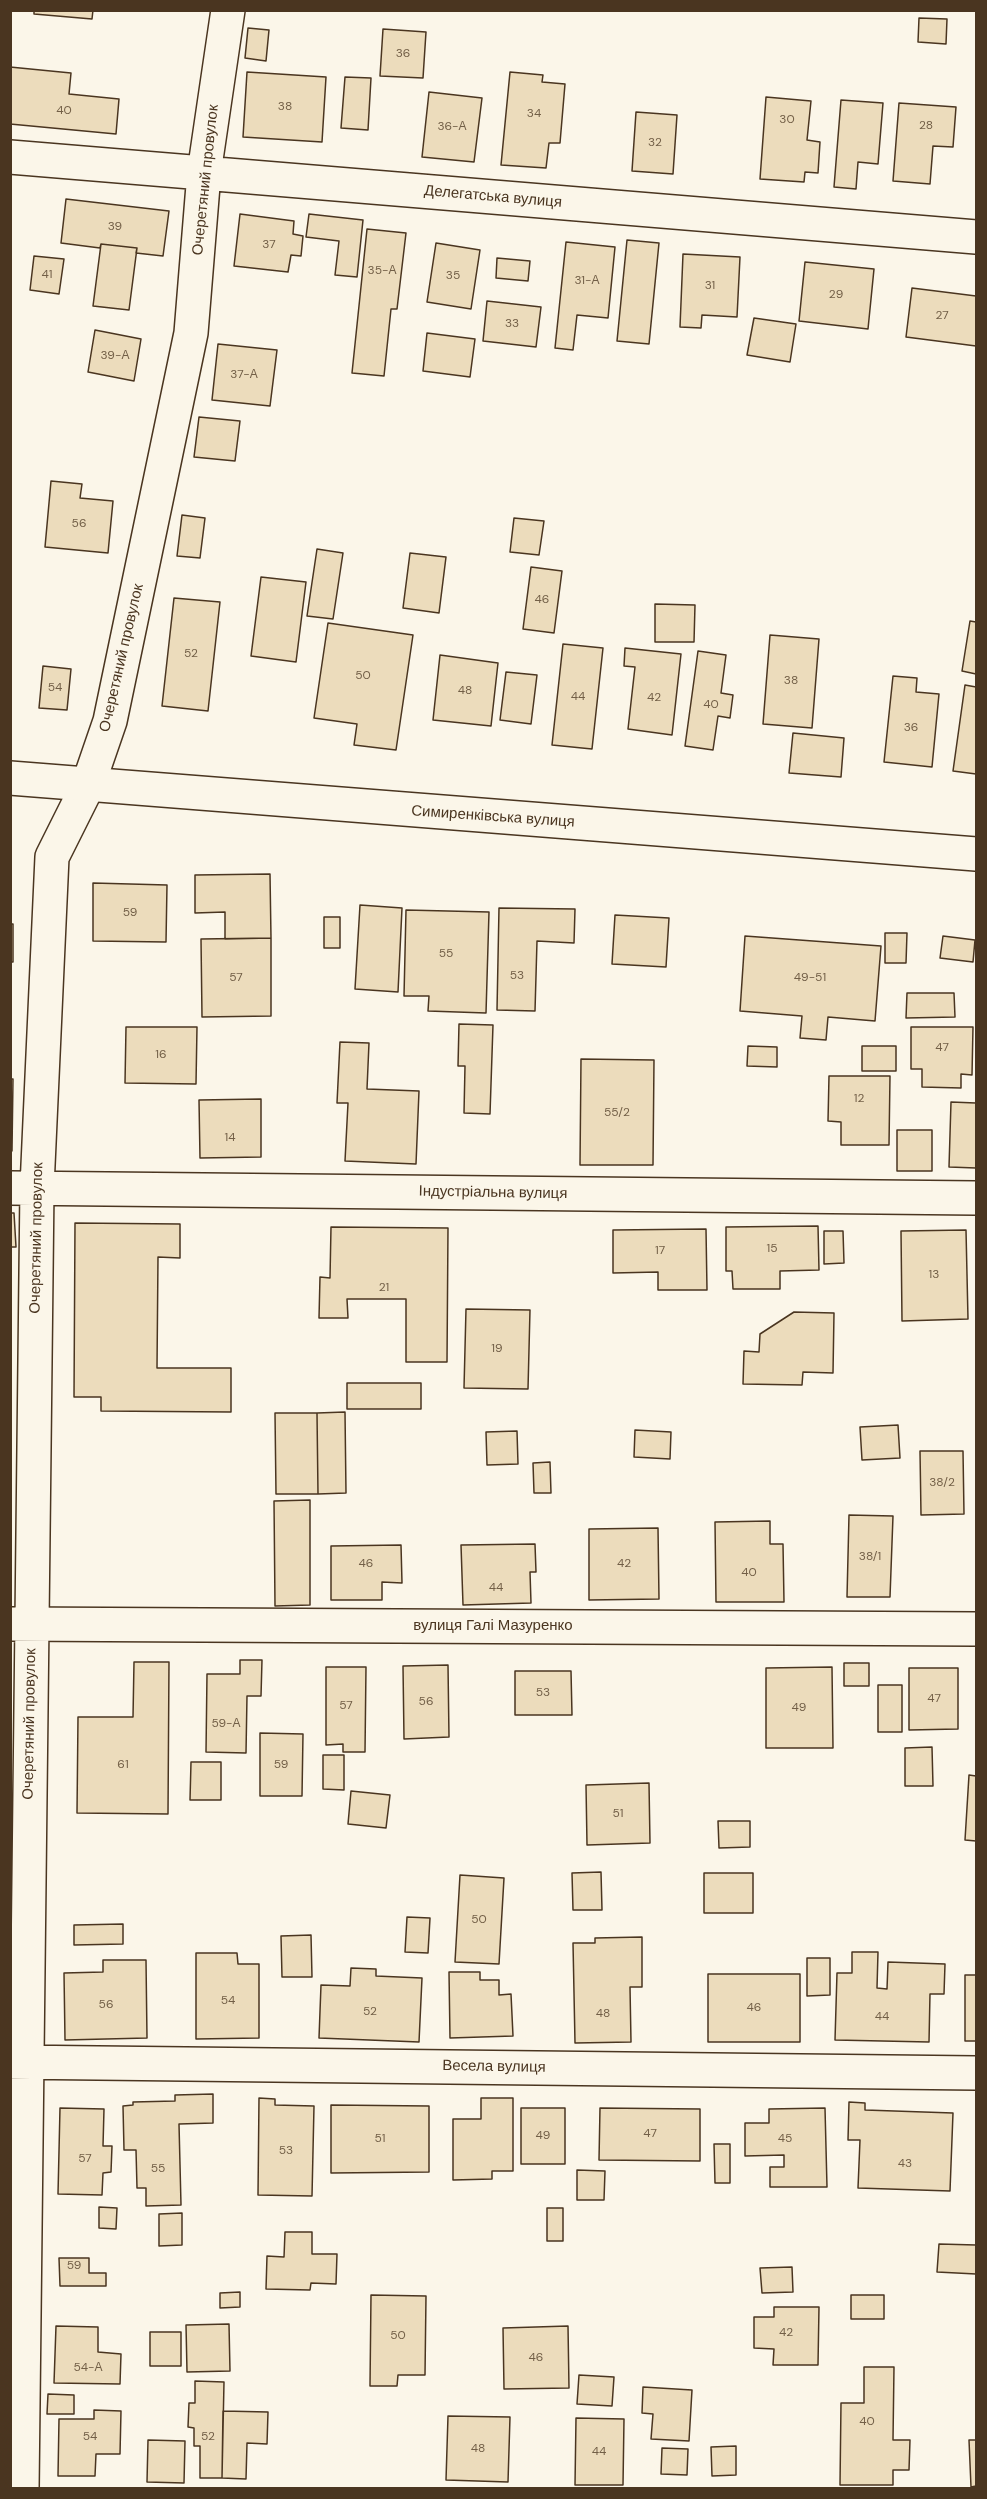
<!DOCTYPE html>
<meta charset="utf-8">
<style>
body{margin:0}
#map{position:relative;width:987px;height:2499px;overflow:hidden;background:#fbf6e9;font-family:"DM Sans",sans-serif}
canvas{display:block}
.frame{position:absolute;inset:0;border:12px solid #4a3520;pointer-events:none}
</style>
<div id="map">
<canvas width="987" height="2499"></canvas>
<div class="frame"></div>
</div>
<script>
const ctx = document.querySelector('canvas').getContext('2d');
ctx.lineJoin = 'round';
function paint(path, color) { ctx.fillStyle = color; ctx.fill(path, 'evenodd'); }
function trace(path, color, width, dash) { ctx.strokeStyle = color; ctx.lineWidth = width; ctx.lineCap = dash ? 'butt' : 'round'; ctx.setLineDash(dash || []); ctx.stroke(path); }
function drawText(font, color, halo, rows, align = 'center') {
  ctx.font = font + ' "DM Sans",sans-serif'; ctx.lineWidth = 4.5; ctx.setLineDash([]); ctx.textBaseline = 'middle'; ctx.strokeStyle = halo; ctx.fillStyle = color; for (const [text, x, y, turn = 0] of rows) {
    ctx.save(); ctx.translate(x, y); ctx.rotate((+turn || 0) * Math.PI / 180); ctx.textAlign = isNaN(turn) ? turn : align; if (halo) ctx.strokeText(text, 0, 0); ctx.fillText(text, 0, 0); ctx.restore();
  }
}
const building = new Path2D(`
 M34,10h59l-1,9 -58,-5z
 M919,18l28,1 -1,25 -28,-2z
 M248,28l21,2 -3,31 -21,-3z
 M383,29l43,3 -3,46 -43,-2z
 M10,67l61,6 -2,21 50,5 -3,35 -106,-10z
 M247,72l79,5 -4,65 -79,-5z
 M510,72l33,3 -1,7 23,2 -5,59h-11l-3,25 -45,-3z
 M345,77l26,1 -3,52 -27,-2z
 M429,92l53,6 -8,64 -52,-5z
 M766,97l45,4 -4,39 13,2 -2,31 -13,-1 -1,10 -44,-3z
 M841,100l42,3 -5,61 -20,-2 -2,27 -22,-2z
 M899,103l57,4 -3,40 -20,-1 -3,38 -37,-3z
 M636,112l41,3 -4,59 -41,-3z
 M66,199l103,12 -6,45 -27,-3 1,-5 -36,-4 -1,4 -39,-5z
 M240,214l54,7 -1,13 10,2 -2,20 -10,-1 -3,17 -54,-6z
 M309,214l54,6 -6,57 -22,-2 4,-34 -33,-4z
 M367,229l39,4 -9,76h-6l-7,67 -32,-3z
 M627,240l32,3 -10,101 -32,-3z
 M566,242l49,5 -7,71 -31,-3 -4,35 -18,-2z
 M436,243l44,7 -9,59 -44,-7z
 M101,244l36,4 -8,62 -36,-4z
 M683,254l57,3 -3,60 -35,-2 -1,13 -21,-1z
 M34,256l30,3 -5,35 -29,-4z
 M497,258l33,3 -2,20 -32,-3z
 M805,262l69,7 -6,60 -69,-8z
 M912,288l64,8v50l-70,-9z
 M487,301l54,6 -5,40 -53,-6z
 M754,318l42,6 -6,38 -43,-7z
 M95,330l46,9 -7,42 -46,-9z
 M427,333l48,6 -5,38 -47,-6z
 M218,344l59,6 -7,56 -58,-6z
 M199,417l41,4 -5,40 -41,-4z
 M51,481l31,3 -2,14 33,3 -5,52 -63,-6z
 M182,515l23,3 -5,40 -23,-2z
 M514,518l30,3 -5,34 -29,-3z
 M317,549l26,4 -10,66 -26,-3z
 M410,553l36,4 -7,56 -36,-5z
 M531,567l31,4 -8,62 -31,-4z
 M261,577l45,5 -10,80 -45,-6z
 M174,598l46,4 -12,109 -46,-5z
 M655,604l40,1 -1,37h-39z
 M970,621l6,1v52l-14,-3z
 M328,623l85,12 -17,115 -42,-5 3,-21 -43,-6z
 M770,635l49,4 -7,89 -49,-4z
 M563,644l40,4 -11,101 -40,-4z
 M625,648l56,6 -9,81 -44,-6 7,-62 -11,-1z
 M698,651l28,4 -5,38 12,2 -3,23 -12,-2 -5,34 -28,-4z
 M440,655l58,8 -7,63 -58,-6z
 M43,666l28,3 -4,41 -28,-2z
 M506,672l31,3 -6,49 -31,-4z
 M893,676l24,2 -1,14 23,2 -7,73 -48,-5z
 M965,685l11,2v87l-23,-3z
 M793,733l51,5 -3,39 -52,-4z
 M270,874l1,64 -46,1v-27l-30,1v-38z
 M93,883l74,2 -1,57 -73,-1z
 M360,905l42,3 -4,84 -43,-3z
 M499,908l76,1 -1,34 -37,-2 -2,70 -38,-1z
 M406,910l83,2 -3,101 -58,-2 1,-15h-25z
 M615,915l54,3 -3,49 -54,-3z
 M324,917h16v31h-16z
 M10,924h3v38h-3z
 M885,933h22l-1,30h-21z
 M745,936l136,10 -6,75 -47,-4 -2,23 -26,-2 2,-22 -62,-5z
 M943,936l32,4 -2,22 -33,-4z
 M271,938v78l-69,1 -1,-78z
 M907,993h47l1,24 -49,1z
 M459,1024l34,1 -3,89 -26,-1 1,-47h-7z
 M126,1027h71l-1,57 -71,-1z
 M911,1027h62l-1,48 -11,-1v14l-39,-1v-18h-11z
 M340,1042l29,1 -2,46 52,2 -3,73 -71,-3 3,-58h-11z
 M748,1046l29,1v20l-30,-1z
 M862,1046h34v25h-34z
 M581,1059l73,1 -1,105h-73z
 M829,1076h61l-1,69h-48v-23l-13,-1z
 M10,1079h3l-1,72h-2z
 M261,1099v58l-61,1 -1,-58z
 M951,1102l25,1v65l-27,-1z
 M897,1130h35v41h-35z
 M10,1213h4l2,34h-6z
 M75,1223l105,1v34l-22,-1 -1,111h74v44l-130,-1v-14h-27z
 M818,1226l1,44 -39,1v18h-47l-1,-18h-6v-44z
 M331,1227l117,1 -1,134h-41v-63h-59l1,19h-29l1,-41 10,1z
 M706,1229l1,61h-49v-18l-45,1v-43z
 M966,1230l2,89 -66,2 -1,-90z
 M824,1231h19l1,32 -20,1z
 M466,1309l64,1 -2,79 -64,-1z
 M794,1312l40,1 -1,60 -30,-1 -1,13 -59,-1 1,-33 15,1 1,-18z
 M347,1383h74v26h-74z
 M345,1412l1,81 -28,1 -1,-81z
 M275,1413h42l1,81h-42z
 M898,1425l2,33 -38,2 -2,-33z
 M635,1430l36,2 -1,27 -36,-2z
 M517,1431l1,33 -31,1 -1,-33z
 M920,1451h43l1,63 -43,1z
 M550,1462l1,31h-17l-1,-30z
 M310,1500v105l-35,1 -1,-105z
 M849,1515l44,1 -3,81h-43z
 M770,1521v23h13l1,58h-68l-1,-80z
 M658,1528l1,71 -70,1v-71z
 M535,1544l1,28h-6l1,31 -68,2 -2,-60z
 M401,1545l1,38 -20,-1v18h-51v-54z
 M240,1660h22l-1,36h-14l-1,57 -40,-1 1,-78h33z
 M134,1662h35l-1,152 -91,-1 1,-96h55z
 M844,1663h25v23h-25z
 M448,1665l1,72 -45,2 -1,-73z
 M326,1667h40l-1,85h-22v-8l-17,1z
 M832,1667l1,81h-67v-80z
 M909,1668h49v61l-49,1z
 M515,1671h56l1,44h-57z
 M878,1685h24v47h-24z
 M260,1733l43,1 -1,62h-42z
 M932,1747l1,39h-28v-38z
 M323,1755h21v35l-21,-1z
 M191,1762h30v38h-31z
 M969,1775l7,1v65l-11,-1z
 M649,1783l1,60 -63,2 -1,-60z
 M351,1791l39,4 -4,33 -38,-4z
 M718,1821h32v26l-31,1z
 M601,1872l1,38h-29l-1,-37z
 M704,1873h49v40h-49z
 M460,1875l44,3 -5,86 -44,-2z
 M407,1917l23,1 -2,35 -23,-1z
 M123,1924v20l-49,1v-20z
 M311,1935l1,42h-30l-1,-41z
 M642,1937v50h-12l1,55 -56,1 -2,-100h22v-5z
 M852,1952h26l-1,36 10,1 1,-27 57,2 -1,30h-14l-1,48 -94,-2 2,-67h15z
 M196,1953h41l1,11h21v74l-63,1z
 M807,1958h23v37l-23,1z
 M103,1960h43l1,78 -82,2 -1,-67 39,-1z
 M351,1968l25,1v7l46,2 -3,64 -100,-4 2,-53 29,1z
 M449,1972h31v8h19v15l12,-1 2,42 -63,2z
 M708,1974h92v68h-92z
 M965,1975h11v66h-11z
 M213,2094v29l-34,1 2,81 -35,1v-18h-9l-1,-38h-12l-1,-44 10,-1v-3l42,-1v-6z
 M259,2098l16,1v6l39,1 -2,90 -54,-1z
 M481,2098h32v73h-21v8l-39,1v-61h28z
 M849,2102l16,1v7l88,3 -3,78 -92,-3 2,-48h-12z
 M331,2105l98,1v66l-98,1z
 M60,2108l44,1 -1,37h9l-1,26 -8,1 -1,22 -44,-1z
 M521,2108h44v56h-44z
 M600,2108l100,1v52l-101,-1z
 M825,2108l2,79h-57v-20h14v-12l-39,1v-33h24v-14z
 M714,2144h16v39h-15z
 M577,2170l28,1 -1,29h-27z
 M99,2207l18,1 -1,21 -17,-1z
 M547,2208h16v33h-16z
 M182,2213v32l-23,1v-32z
 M285,2232h27v22h25l-1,30 -25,-1 -1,7 -44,-1 1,-33 17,1z
 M939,2244l37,1v29l-39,-2z
 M59,2258h30v15h17v13h-46z
 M792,2267l1,25 -31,1 -2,-25z
 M240,2292v15l-20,1v-15z
 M371,2295l55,1 -1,79h-27l-1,11h-27z
 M851,2295h33v24h-33z
 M774,2307h45l-1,58h-45l1,-16 -20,-1v-31h20z
 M229,2324l1,47 -43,1 -1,-47z
 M56,2326l42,1v25l23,2 -1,30 -66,-1z
 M568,2326l1,62 -65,1 -1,-61z
 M150,2332h31v34h-31z
 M864,2367h30l-1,73h17l-1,30h-16v15h-53l1,-82h23z
 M579,2375l35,2 -2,29 -35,-2z
 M195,2381l29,1 -2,96h-22v-32h-6v-18l-6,-1 1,-24h6z
 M643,2387l49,3 -3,51 -38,-2 2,-25 -11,-1z
 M48,2394l26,1v19h-27z
 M94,2410l27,1 -1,43h-24l-1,22h-37l1,-57h35z
 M223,2411l45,1 -1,32 -20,-1 -1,36 -24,-1z
 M448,2416l62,1 -2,65 -62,-2z
 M576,2418l48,1 -1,66h-48z
 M148,2440l37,1 -1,42 -37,-1z
 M969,2440h7v46l-5,1z
 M736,2446v29l-24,1 -1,-29z
 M662,2448l26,1 -1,26 -26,-1z`);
paint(building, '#ecdcbc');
trace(building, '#4a3520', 1.5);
const minor = new Path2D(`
 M10,157l966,80
 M10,1188l966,10
 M10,1624l966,5
 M10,2062l966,11
 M22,2488l15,-1301 15,-330 36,-72 22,-64 81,-388 13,-160 24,-163`);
const major = new Path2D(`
 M10,778l966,76`);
trace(minor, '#4a3520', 36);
trace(major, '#4a3520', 36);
trace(minor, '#fbf6e9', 33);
trace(major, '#fbf6e9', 33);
drawText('12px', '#725f47', null, [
 ["36",403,54],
 ["38",285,107],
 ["40",64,111],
 ["34",534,114],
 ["30",787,120],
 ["28",926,126],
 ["36-А",452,127],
 ["32",655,143],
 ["39",115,227],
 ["37",269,245],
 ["35-А",382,271],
 ["41",47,275],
 ["35",453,276],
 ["31-А",587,281],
 ["31",710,286],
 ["29",836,295],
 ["27",942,316],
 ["33",512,324],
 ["39-А",115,356],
 ["37-А",244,375],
 ["56",79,524],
 ["46",542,600],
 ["52",191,654],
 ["50",363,676],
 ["38",791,681],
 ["54",55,688],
 ["48",465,691],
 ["44",578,697],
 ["42",654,698],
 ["40",711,705],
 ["36",911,728],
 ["59",130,913],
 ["55",446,954],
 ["53",517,976],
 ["57",236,978],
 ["49-51",810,978],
 ["47",942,1048],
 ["16",161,1055],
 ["12",859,1099],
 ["55/2",617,1113],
 ["14",230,1138],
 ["15",772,1249],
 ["17",660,1251],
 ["13",934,1275],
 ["21",384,1288],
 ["19",497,1349],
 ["38/2",942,1483],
 ["38/1",870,1557],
 ["46",366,1564],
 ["42",624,1564],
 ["40",749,1573],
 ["44",496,1588],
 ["53",543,1693],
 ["47",934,1699],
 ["56",426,1702],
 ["57",346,1706],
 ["49",799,1708],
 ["59-А",226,1724],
 ["61",123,1765],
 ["59",281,1765],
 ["51",618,1814],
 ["50",479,1920],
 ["54",228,2001],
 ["56",106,2005],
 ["46",754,2008],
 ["52",370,2012],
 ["48",603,2014],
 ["44",882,2017],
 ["47",650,2134],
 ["49",543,2136],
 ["51",380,2139],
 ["45",785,2139],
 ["53",286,2151],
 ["57",85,2159],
 ["43",905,2164],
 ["55",158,2169],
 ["59",74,2266],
 ["42",786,2333],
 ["50",398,2336],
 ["46",536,2358],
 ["54-А",88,2368],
 ["40",867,2422],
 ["54",90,2437],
 ["52",208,2437],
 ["48",478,2449],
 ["44",599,2452]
]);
drawText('15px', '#4a3520', '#fbf6e9', [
 ["Очеретяний провулок",206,180,-84],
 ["Делегатська вулиця",493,197,5],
 ["Очеретяний провулок",122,658,-77],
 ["Симиренківська вулиця",493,817,4],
 ["Індустріальна вулиця",493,1193,1],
 ["Очеретяний провулок",37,1238,-89],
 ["вулиця Галі Мазуренко",493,1626],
 ["Очеретяний провулок",30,1724,-89],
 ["Весела вулиця",494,2067,1]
]);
</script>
